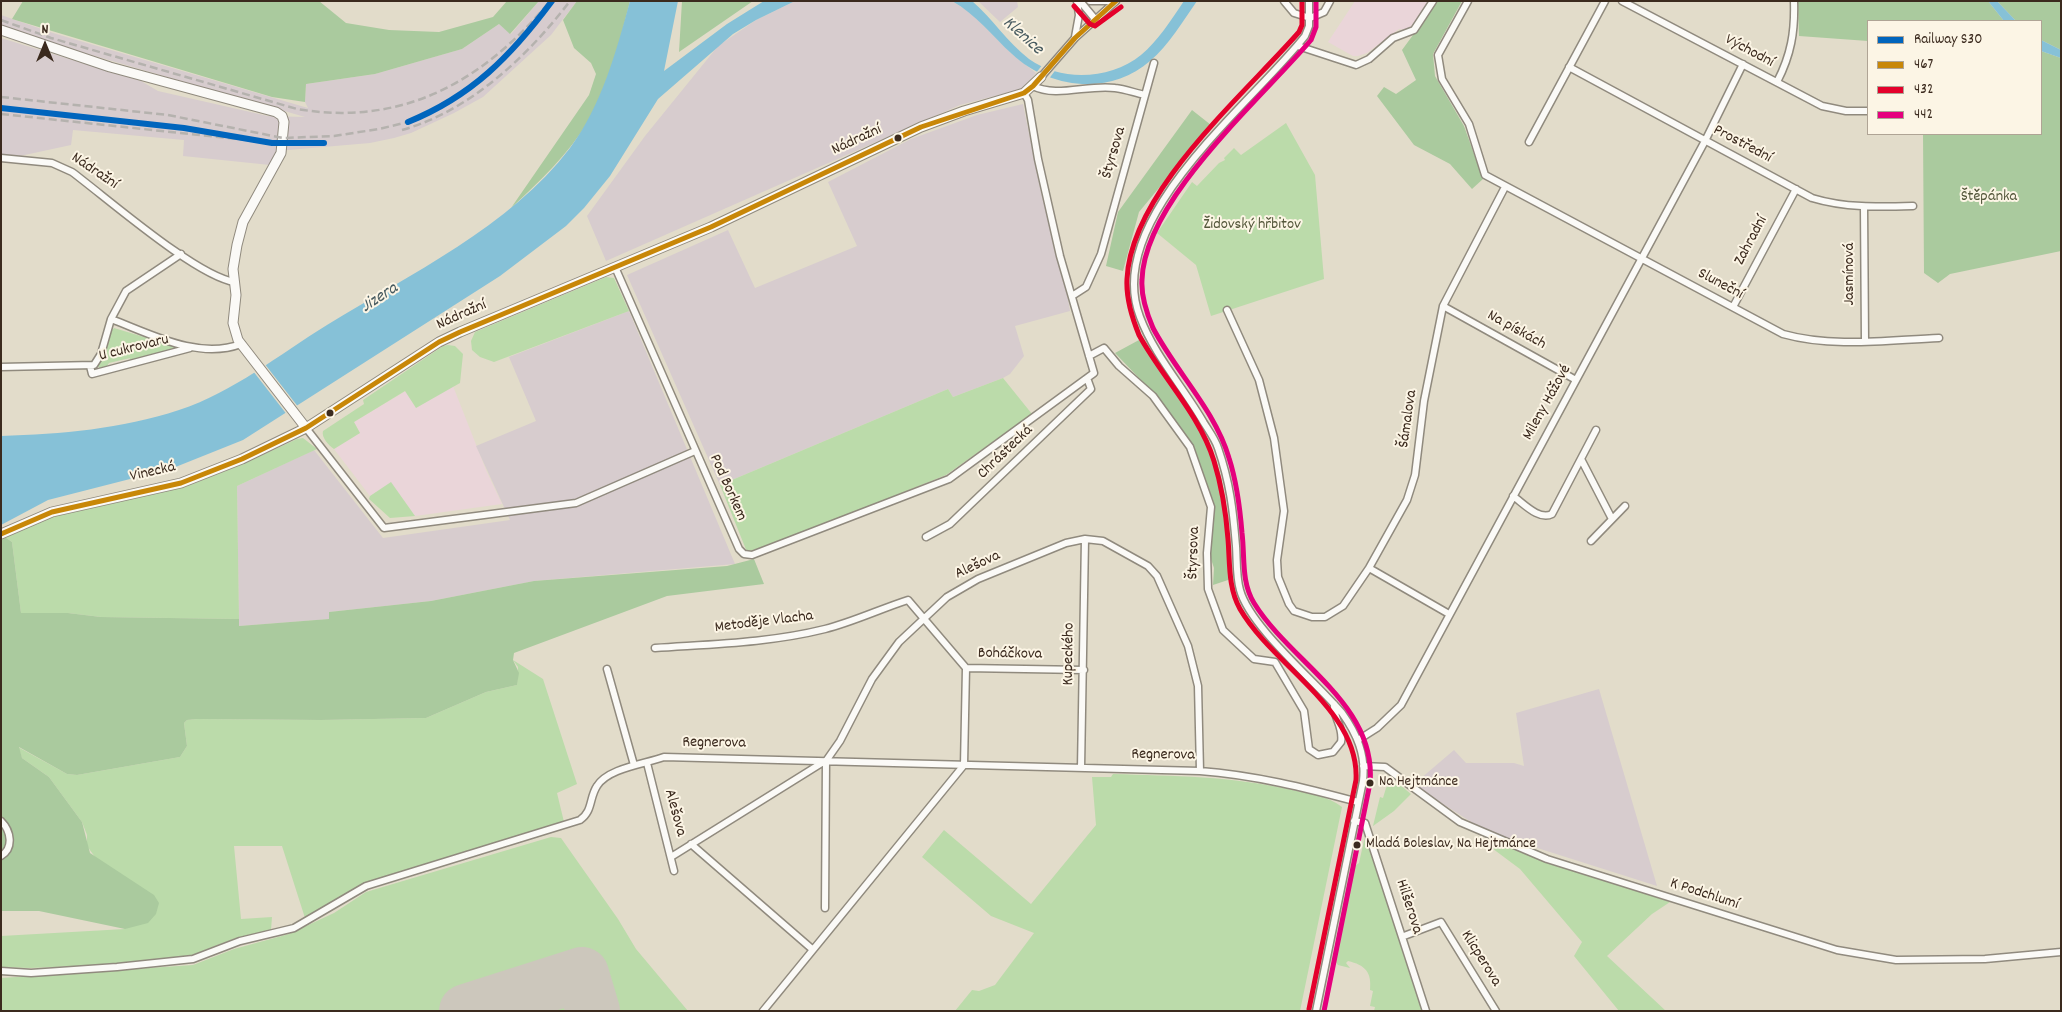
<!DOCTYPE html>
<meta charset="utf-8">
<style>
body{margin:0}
#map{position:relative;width:2062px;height:1012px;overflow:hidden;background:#e2dcca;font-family:Dekko,sans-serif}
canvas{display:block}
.frame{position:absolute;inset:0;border:2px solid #3b2a1e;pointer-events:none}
.legend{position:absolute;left:1867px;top:20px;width:175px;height:115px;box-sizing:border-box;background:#fcf5e5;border:1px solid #afa495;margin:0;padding:6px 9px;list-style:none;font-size:15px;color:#3b2a1e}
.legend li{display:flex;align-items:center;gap:10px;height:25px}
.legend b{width:25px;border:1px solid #afa495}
.north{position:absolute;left:20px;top:20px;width:50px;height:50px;-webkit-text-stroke:4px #fcf5e5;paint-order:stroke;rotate:0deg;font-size:14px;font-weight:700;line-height:20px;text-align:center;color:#3b2a1e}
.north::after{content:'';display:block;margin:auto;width:18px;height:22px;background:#3b2a1e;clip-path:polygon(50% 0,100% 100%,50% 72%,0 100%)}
</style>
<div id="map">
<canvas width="2062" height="1012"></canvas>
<div class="frame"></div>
<ul class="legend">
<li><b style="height:6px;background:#0065bd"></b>Railway S30</li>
<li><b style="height:6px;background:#c88708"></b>467</li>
<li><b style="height:6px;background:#e4002b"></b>432</li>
<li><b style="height:6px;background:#e5007d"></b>442</li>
</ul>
<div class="north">N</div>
</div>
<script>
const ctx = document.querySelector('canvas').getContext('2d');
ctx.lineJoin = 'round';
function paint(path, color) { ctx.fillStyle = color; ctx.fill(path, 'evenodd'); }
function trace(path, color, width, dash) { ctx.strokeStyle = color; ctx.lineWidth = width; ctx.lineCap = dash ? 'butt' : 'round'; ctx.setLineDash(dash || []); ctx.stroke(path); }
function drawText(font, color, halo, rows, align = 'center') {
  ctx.font = font + ' Dekko,sans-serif'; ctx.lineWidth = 4; ctx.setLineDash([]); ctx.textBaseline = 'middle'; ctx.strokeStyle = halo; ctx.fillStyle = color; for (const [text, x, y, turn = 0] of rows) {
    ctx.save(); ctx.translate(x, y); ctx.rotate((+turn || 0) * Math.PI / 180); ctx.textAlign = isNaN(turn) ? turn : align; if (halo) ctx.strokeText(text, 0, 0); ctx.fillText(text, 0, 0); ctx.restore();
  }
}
paint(new Path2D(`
 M1355,1h74l-21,30 -9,-2 -32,24 -9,3h-5l-25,-14z
 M453,386l33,84 16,34 -87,12 -24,-33 -21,13 -36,-47 26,-16 -6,-11 52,-31 10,17z`), '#ead5d9');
paint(new Path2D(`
 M539,1h38l-26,34 -68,62 -29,16 -43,20 -17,5 -24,5 -94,8 -6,14 -87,-9 1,-16 -111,-10 -2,15 -51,11 -19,-2v-116l140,43 17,10 110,25 37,1 -255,-74 -49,-17v-11l52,18 255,75 -3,-6 1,-18 69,-10 87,-25 37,-25 12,10z
 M795,1h157l19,12 41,41 24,19 -14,16 -62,16 -354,156 -19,-45 58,-80 73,-90 38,-26z
 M978,1h39l1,6 -18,15z
 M1023,104l18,88 25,95 4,24 -55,15 9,30 -14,18 -7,4 -50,19 -5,-8 -228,96 -93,-210 101,-45 27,58 102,-42 -29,-64 83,-43 66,-24z
 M629,311l106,253 -201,17 -103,20 -102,11 1,7 -91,7 -2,-140 77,-36 69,88 127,-18 -34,-74 60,-25 -27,-64z
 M1599,689l58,197 -170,-54 -74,-47 41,-35 12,13h48l10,3 -8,-53z`), '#d7ccce');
paint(new Path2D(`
 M1286,123l29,52 9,104 -113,37 -15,-51 -39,-32 35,-51 5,4 22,-23 6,-3 -1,-2 10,-10 7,7z
 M606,277l8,1 15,33 -135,51 -14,-5 -8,-7 -1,-9 4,-9z
 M114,328l60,18 2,3 -47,14 1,-5 -21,5 -4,6h-5l-2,-3c8,-11 6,-29 16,-38z
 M448,345l7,1 8,8 -3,29 -44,25 -11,-17 -51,31 6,11 -26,16c-5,-3 -13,-12 -11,-18l41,-27 -1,-4 80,-54z
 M1003,378l29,36 -86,61 -149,60 -50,17 -27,-67 228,-96 5,8z
 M303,438l14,11 -80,37 2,133 -138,-2 -33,-4h-47l-9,-71 -7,-5 27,-13 39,-13 114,-24 58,-23 54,-25z
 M391,482l24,34 -25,2 -21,-19 1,-3z
 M513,660l30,19 34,105 -20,9 7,29 -200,61 -59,35 -23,-72h-48l7,73 31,-2 -1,13 -35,8 -44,17 -64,9 -98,4 -29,-1v-31l124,-7 -30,-72 -8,-11v-11l-5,-13 -33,-45 -27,-19 -4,-11 49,27 10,1 103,-18 7,-11 -3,-23 3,-3 10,-1 124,1 105,-2 60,-26 31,-7 1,-18z
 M1113,774c60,2 119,2 179,16 18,4 36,6 50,17l-42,204h-345l17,-21 7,1 16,-6 39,-52 -43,-17 -69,-59 22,-27 87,74 65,-79 -4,-48h19z
 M1392,781l6,6 2,-2 11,9 -17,17 -21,15 7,-29 3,1 3,-10z
 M1365,836l5,10 52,165h-48l1,-4 -5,-1 3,-15 -3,-1c2,-18 -5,-25 -22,-29l-2,2 4,5 -12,-3 -5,-7 15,-79 7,-13 4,-3z
 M551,837l10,1 57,81 18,30 52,62h-687v-33l192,-13 41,-16 55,-15 45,-21 32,-21z
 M1477,837l193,65 -18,12 -45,42 59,55h-47l-45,-55 8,-14 -62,-73z`), '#bbdbaa');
paint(new Path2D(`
 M23,1h296l27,22 43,7 50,2 54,-15 14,-16h32l-29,33 -11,-10 -37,25 -87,25 -69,10 -1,18 -33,-5 -260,-78z
 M577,1h53c-9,36 -22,88 -41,119 -21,35 -49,61 -78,88l78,-113 7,-21 -5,-11 -17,-15 -11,-28z
 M682,1h71l-74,51z
 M1438,1h24l-29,53 2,22 29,50 19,53 -11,10 -22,-25 -36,-19 -37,-49 7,-9 12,7 20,-14 -14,-30z
 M1798,1h190l16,20h-136v20l-69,-5z
 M1997,1h64v49l-20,-10v-19h-25z
 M2041,51l20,7v193l-111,23 -12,9 -14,-10 -1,-139h118z
 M1192,110l19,15 -72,87 -16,59 -17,-5 12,-54z
 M1139,340c25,26 73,98 81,133 9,33 9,68 12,102l-1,4 -18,6 1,-17 -4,-12 5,-50 -22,-60 -35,-48 -43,-45z
 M5,537l7,5 9,71h47l33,4 138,2v7l90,-7v-7l102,-11 103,-20 193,-15 27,-7 10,25 -97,12 -153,57 -1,7 6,13 -2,12 -31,7 -60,26 -105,2 -124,-1 -10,1 -3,3 3,23 -7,11 -103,18 -10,-1 -48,-27 3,11 27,19 33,45 8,31 64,42 5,8 -3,11 -8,9 -23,6 -86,-18h-38v-372z`), '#aaca9e');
paint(new Path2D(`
 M630,1h48l-14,70 63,-47 37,-23h31l-39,19 -23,14 -75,65 -48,77 -26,32 -18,18 -66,50 -257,164 -70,28 -125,32 -47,25v-89c61,-2 120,-7 178,-26 55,-18 99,-55 148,-85 83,-51 183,-98 243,-177 32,-43 46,-96 60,-147z
 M952,1h20c21,18 35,41 57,58 32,23 81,21 112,-4 17,-14 30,-35 43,-54h13c-14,20 -28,44 -47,60 -40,35 -101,28 -138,-7 -20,-18 -35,-39 -60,-53z
 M1988,1h9l19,20h-12z
 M2041,40l20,10v8l-20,-7z`), '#86c1d7');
paint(new Path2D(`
 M1043,64l14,4 -9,12 -12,-7z
 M264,363l35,45 -11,8 -35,-45z`), '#e2dcca');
trace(new Path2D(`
 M466,1011l116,-37 11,37`), '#ccc7bc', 54);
const street = new Path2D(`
 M1080,1l15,18
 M1090,1h22
 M1284,1l10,12 16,5
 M1309,1v25l-4,10c-53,68 -203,183 -165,281 14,38 44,71 64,106 5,8 11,16 14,25 12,35 15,61 18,98 1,14 0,30 4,44 10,37 75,91 102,123 15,21 24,42 21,68l-47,230
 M1468,1l-30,54 4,24 27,45 16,51 298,159c50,14 105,6 156,4
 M1622,1l200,105 24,5h22
 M1310,18l14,-6 6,-11
 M1075,37l4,-22 -2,-14
 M1298,46l58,19 13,-6 24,-21 21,-8 19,-29
 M1569,67l243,131c33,10 66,9 101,8
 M1041,77l34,-39 41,-37
 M1777,82c14,-27 18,-50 17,-81
 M1033,86c23,12 56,-2 82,2 10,1 20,5 30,7
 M1529,142l76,-141
 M1,158l51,5 20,9c35,26 125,105 163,110
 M1864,207l1,134
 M615,267l124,282 5,5 8,1 197,-76 145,-106 -34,-117 -22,-97 -10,-59 -4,-7
 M1072,296l14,-9 15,-33 53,-191
 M1443,306l133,74
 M1733,307l63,-118
 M1227,310l32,70 15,58 10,73 -7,49 1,17 11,27 5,7 18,6h13l18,-11 26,-38 38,-68 8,-25 9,-74 19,-95 62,-119
 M111,319l15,-28 55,-37
 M1089,356l15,-8 15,18 34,30 37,51 21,60 -4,46 1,36 15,41 31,29 21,3 29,49 5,38 9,6 15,-3 8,-10c3,-15 -8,-24 -7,-38
 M90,366l2,8 98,-26
 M1,367l93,-2 7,-11 10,-35c40,15 87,41 130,25
 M306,428l78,100 192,-25 119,-52
 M1581,459l31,60
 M1513,496c10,7 26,25 39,18l44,-84
 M926,537l24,-13 141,-135 -4,-11
 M1591,541l34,-35
 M1369,568l80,46
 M655,648c57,-4 114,-5 170,-19 28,-7 55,-20 83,-29l58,68 -2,97 -201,246
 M966,668l118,2
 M607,669l27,96
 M1358,740l19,-12 24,-23 304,-564 38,-77
 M647,763l27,108
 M1363,766l22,1 75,55 87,37 290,91 59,10 89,-1 76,-7
 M1081,768l4,-229
 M1,821c10,10 13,27 0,35
 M1354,821l11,2 61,188
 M691,844l121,105
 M671,857l154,-96
 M825,908l1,-147 14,-20 32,-62 27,-37 48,-45 31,-18 88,-36 19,-4 18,2 45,25 9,10 31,70 10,40 2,85
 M1404,936l37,-14 55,89
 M1,971l30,2 86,-6 76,-8 47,-18 54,-13 72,-42 214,-66c13,-9 9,-22 17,-34 11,-18 48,-22 67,-29l536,14c54,4 106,17 158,31`);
const secondary = new Path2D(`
 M1,30l109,37 166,45 6,4 2,6 -3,31 -38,69 -6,23 -4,24 3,26 -3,28 5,17 68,88
 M1,534l51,-22 129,-29 61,-24 64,-31 133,-86 21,-10 251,-105 210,-100 43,-16 60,-18 17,-16`);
trace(street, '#908a7e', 9);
trace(secondary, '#908a7e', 11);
trace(street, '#fbfaf7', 6);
trace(secondary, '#fbfaf7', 9);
trace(new Path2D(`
 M1,20l50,18 246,71c106,18 187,-28 253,-108
 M1,97l167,18 115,23 51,-2 45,-7 29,-7
 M1,114l265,28
 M402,130c68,-19 126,-74 168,-129`), '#b5b2ae', 2.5, [8, 4]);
trace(new Path2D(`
 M1,534l51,-22 129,-29 61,-24 64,-31 133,-86 21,-10 251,-105 210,-100 103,-34 9,-7 42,-48 41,-37`), '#c88708', 5);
trace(new Path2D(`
 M1302,1v24l-3,7c-56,64 -168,159 -172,247 -1,18 5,39 12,56 23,42 61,80 75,126 8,26 12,52 14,78 2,24 0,49 12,70 33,57 120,101 116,171l-47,229
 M1074,6l16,18 5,2 26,-19`), '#e4002b', 5);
trace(new Path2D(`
 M1316,1v26l-5,13c-50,59 -167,160 -169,240 -1,15 5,34 11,48 23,44 62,82 76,130 8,25 11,50 13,75 3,24 -1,49 12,70 37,60 123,101 116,180l-46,228`), '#e5007d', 5);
trace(new Path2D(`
 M1,108l183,20 88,15h52
 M408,122c64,-26 103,-66 144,-121`), '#0065bd', 6);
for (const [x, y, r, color] of [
 [898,138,4.5,"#3b2a1e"],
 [330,413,4.5,"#3b2a1e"],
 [1370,783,4.5,"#3b2a1e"],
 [1357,845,4.5,"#3b2a1e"]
]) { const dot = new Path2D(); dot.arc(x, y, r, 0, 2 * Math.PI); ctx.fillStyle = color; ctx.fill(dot); trace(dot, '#fcf5e5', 2); }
drawText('15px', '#3b2a1e', '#fcf5e5', [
 ["Na Hejtmánce",1379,783],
 ["Mladá Boleslav, Na Hejtmánce",1366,845]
], 'left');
drawText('16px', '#3b2a1e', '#fcf5e5', [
 ["Východní",1749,52,28],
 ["Nádražní",857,141,-25],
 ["Prostřední",1742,145,28],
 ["Štyrsova",1115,153,-74],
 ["Nádražní",94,172,34],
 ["Zahradní",1752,241,-62],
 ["Jasmínová",1851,274,-90],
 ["Sluneční",1720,285,28],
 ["Nádražní",462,316,-24],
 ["Na pískách",1516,331,29],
 ["U cukrovaru",134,349,-14],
 ["Mileny Hážové",1548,403,-61],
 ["Šámalova",1409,419,-82],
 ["Chrástecká",1006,453,-44],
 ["Vinecká",153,473,-13],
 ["Pod Borkem",727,488,66],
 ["Štyrsova",1195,553,-88],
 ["Alešova",978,566,-25],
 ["Metoděje Vlacha",764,623,-7],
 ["Kupeckého",1070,654,-89],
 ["Boháčkova",1010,655,1],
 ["Regnerova",714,744,1],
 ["Regnerova",1163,756,1],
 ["Alešova",674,813,75],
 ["K Podchlumí",1704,895,18],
 ["Hilšerova",1408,907,72],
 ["Klicperova",1480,959,58]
]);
drawText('16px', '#53563a', '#fcf5e5', [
 ["Štěpánka",1989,198],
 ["Židovský hřbitov",1252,226]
]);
drawText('italic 18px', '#485b60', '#fcf5e5', [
 ["Klenice",1022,37,42],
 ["Jizera",380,299,-33]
]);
</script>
